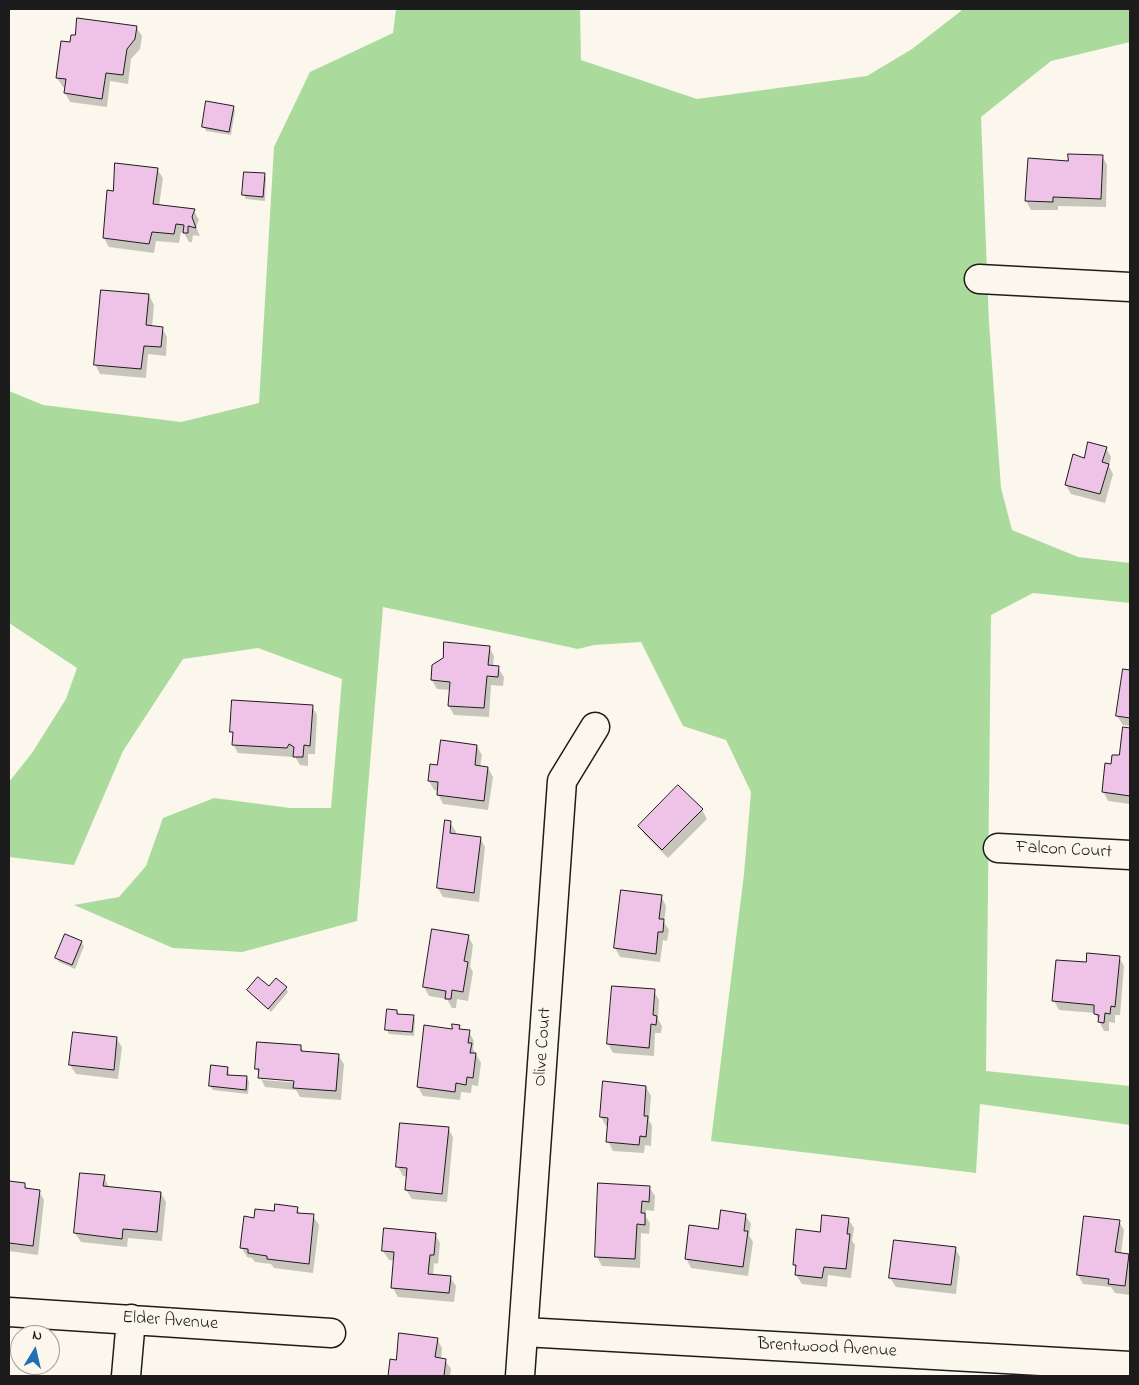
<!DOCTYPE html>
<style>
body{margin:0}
#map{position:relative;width:1139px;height:1385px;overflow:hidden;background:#fbf7ec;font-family:"Indie Flower",sans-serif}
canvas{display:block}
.frame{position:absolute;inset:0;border:10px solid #1c1c1c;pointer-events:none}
.north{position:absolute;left:10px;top:1325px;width:50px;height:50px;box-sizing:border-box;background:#fbf7ec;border:1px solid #a29f99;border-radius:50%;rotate:9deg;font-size:14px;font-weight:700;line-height:20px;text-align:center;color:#1c1c1c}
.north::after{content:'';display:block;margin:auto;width:18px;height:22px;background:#1f6fb2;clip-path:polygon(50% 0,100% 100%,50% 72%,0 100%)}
</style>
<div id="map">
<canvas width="1139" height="1385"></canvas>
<div class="frame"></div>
<div class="north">N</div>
</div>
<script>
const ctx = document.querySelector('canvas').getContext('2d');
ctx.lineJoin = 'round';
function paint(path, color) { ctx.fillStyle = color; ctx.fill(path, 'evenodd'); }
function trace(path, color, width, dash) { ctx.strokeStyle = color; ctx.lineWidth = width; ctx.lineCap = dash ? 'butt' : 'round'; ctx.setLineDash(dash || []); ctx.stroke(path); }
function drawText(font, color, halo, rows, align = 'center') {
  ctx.font = font + ' "Indie Flower",sans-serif'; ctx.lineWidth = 5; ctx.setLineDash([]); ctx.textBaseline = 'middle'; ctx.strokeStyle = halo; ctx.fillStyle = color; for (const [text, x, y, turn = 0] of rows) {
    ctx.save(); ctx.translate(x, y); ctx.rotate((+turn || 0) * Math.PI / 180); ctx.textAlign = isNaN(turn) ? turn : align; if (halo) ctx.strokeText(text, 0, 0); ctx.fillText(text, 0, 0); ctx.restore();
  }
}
paint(new Path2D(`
 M396,9h184l1,51 116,39 170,-23 45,-27 49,-38v-2h169v33l-79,19 -70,56 8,206 12,165 11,42 66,27 52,6v40l-97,-10 -42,22 -5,456 144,15v39l-150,-21 -4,69 -265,-32 33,-267 7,-82 -25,-52 -43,-14 -42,-84 -47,3 -16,4 -195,-42 -26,314 -115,31 -69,-4 -99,-43 45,-8 27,-31 17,-48 51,-20 76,10h41l11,-129 -84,-31 -75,11 -60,92 -49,114 -65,-8v-75l23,-29 34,-54 11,-31 -68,-45v-232l34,14 138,17 78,-19 15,-256 36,-75 83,-39z`), '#aadb9c');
paint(new Path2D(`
 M136,27l6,9 -2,13 -9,10 -3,25 -18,-3 -3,26 -37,-5 -5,-9 1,-5 -3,-1 -6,-9z
 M233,107l2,4 -4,24 -25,-4 -2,-4z
 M1102,156l5,9 -1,42 -48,-1v4h-27l-5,-9 43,-38z
 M157,169l6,9 -4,28 35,5 5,9 -3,7 4,9 -7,-1 -1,7h-3l-5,-9 -3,-1 -2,11 -23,-2 -2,12 -45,-6 -5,-9 10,-45z
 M245,173l19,1 2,4 -1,23 -19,-2 -2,-4z
 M149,295l5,10 -2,22 10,1 5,9 -1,19 -18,-2 -2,24 -46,-4 -5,-10z
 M1106,448l5,9 -2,9 4,8 -8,29 -34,-9 -5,-9 19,-26z
 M489,647l5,9 -1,11 5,1 6,9 -1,9 -12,-1 -2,32 -35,-2 -5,-9 1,-16 -13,-1 -5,-9z
 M1124,670l6,1v55l-7,-1 -6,-9z
 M312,706l5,9 -2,39h-7v12l-8,-1 -6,-10 -2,2 -54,-4 -5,-9 1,-8 -2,-4z
 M1124,728l6,1v75l-22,-3 -5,-10 9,-25 8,-9z
 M477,746l5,9 -2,12 8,1 5,9 -5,33 -45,-6 -5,-10v-3l-4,-1 -5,-9 9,-15z
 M702,810l5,9 -39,39 -23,-23 -6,-9z
 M446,822h4l6,10 -1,3 25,3 5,9 -6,55 -36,-5 -5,-9z
 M661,896l5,10 -2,16 5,8 -2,11 -4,-1 -3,22 -40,-5 -5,-9z
 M468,936l5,9 -3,22 3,5 -5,29 -11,-2 -1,9h-4l-5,-9 -18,-3 -5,-9z
 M81,942l3,4 -9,23 -16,-7 -2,-4z
 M1119,957l5,9 -4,49h-5v8l-6,-1v9h-5l-9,-18 -36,-3 -5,-9 33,-38z
 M269,988h17l2,4 -17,20 -20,-18 -3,-4z
 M654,991l5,9 -1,19 4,7 -1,7h-6l-1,23 -41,-3 -5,-9z
 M397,1011l2,4 14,1 2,4 -1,16 -25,-2 -2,-4z
 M459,1026l2,4 8,2 5,9 -1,8 8,14 -3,23 -6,-1 -1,8 -10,-1 -1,8 -37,-4 -5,-9 35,-57z
 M74,1033l42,5 6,9 -4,32 -42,-5 -6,-9z
 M301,1047l3,5 34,3 6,9 -3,36 -41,-3 -4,-7 -31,-3 -9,-19zM261,1077l39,3v3l-37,-3z
 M227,1068l2,4v4l18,2 2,4 -1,12 -35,-4 -3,-4z
 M646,1087l5,9 -2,24 3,6 -1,20 -6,-1 -1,8 -31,-2 -5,-10 1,-15h-3l-5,-9z
 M448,1128l5,9 -6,65 -35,-3 -6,-9 2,-13 -5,-1 -5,-9z
 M104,1176l5,12 52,5 5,9 -4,39 -34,-3 -1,9 -46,-5 -6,-9z
 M9,1183l15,1 3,5 12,2 5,9 -6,55 -29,-4z
 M649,1187l6,9 -1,15 -8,-1v7l4,6 -1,11 -8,-1 -1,35 -38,-2 -5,-9z
 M297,1208l3,6 13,2 6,9 -6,48 -39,-5 -3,-4 -16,-2 -3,-4 -5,-1 -5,-9 3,-30 10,1 20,-7z
 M745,1215l6,9 -2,11 4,7 -5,34 -57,-8 -5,-10 33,-27z
 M848,1219l6,9 -2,13 3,4 -4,33 -23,-3 -1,12 -25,-3 -6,-9 1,-5 -3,-5 27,-32z
 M1119,1221l5,9 -3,24 7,1 2,4v36l-15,-2 -4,-6 -28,-3 -5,-9z
 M435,1234l5,9 -2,21 -4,-1 -1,13 17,1 6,9 -2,16 -56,-5 -5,-9 2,-27 -6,-1 -6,-9z
 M955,1248l5,9 -4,37 -60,-7 -6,-9z
 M437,1339l5,9 -1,11 4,1 6,9 -1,7h-61l2,-15h6z`), '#0003');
const building = new Path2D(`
 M77,18l60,8 -2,13 -8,10 -4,26 -17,-2 -4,26 -38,-6 2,-14 -10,-1 5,-37 9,1 1,-7h4z
 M206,101l28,5 -5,26 -27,-5z
 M1068,154l35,1 -2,44 -48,-2v5l-28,-1 3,-43 40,3z
 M115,163l43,5 -5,36 42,5 -3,8 4,11 -8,-2v7h-5l1,-8 -8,-1 -2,10 -22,-2 -3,12 -46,-6 4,-48 6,1z
 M244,172l21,1 -2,24 -21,-2z
 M101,290l48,4 -3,31 17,2 -2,20 -17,-1 -3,23 -47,-4z
 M1088,442l19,5 -5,15 7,2 -9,30 -35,-9 8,-31 11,4z
 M444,642l46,4 -2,19 11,1 -1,11 -11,-1 -3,32 -36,-2 2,-24 -19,-2 1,-15 11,-7z
 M1123,669l7,1v48l-14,-2z
 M232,700l81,5 -3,41 -6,-1 -1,12h-10l1,-10 -5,-3 -2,4 -55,-3 1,-13h-3z
 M1123,727l7,1v68l-28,-4 3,-29 6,1 1,-9h7z
 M441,740l36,5 -2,20 13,2 -4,34 -47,-6 1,-13 -10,-1 2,-17 7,1z
 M678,785l25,24 -41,41 -24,-24z
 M445,820l6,1 -1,12 31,4 -7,56 -37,-5z
 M621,890l41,5 -3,24h5l-1,13h-5l-2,22 -42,-6z
 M432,929l37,6 -5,26 4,1 -5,30 -11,-2 -1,9h-6l1,-8 -23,-4z
 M65,934l17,7 -10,24 -17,-7z
 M1087,953l33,3 -5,51 -4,-1 -1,8 -5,-1 -1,10 -6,-1 1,-7 -5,-1v-9l-42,-4 4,-41 30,2z
 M258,977l11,9 7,-8 11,9 -19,22 -21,-19z
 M612,986l43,3 -2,26 4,1 -1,9 -5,-1 -2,24 -42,-4z
 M387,1009l10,1v4l17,1 -2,17 -27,-2z
 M452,1024l8,1 -1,4 11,1 -2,13h4l-2,10h6l-3,25 -6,-1 -1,8 -10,-2 -1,9 -38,-5 7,-62 28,4z
 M73,1032l44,5 -3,33 -45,-5z
 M257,1042l44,3v6l38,3 -3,37 -43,-3 1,-7 -36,-3 1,-9h-4z
 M211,1065l17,2 -1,8 20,1 -1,14 -37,-4z
 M603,1081l43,5 -2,30h4l-2,21 -6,-1 -1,9 -33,-3 2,-24 -8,-1z
 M400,1123l49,4 -7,67 -37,-4 2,-22 -11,-1z
 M80,1173l25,2 -2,11 58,6 -4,40 -34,-3 -1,10 -48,-6z
 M9,1181l16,2v5l15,2 -7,56 -24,-3z
 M598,1183l52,3 -1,16 -7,-1 -1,12h4v12l-8,-1 -2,35 -40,-2z
 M275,1204l23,3 -1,6 17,1 -5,50 -42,-5v-3l-19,-3v-4l-8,-1 4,-32 10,2 1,-9 19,2z
 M721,1210l25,4 -2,17h4l-5,36 -58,-8 4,-34 29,4z
 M822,1215l27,3 -2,16h3l-4,35 -22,-2 -2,11 -27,-3 1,-10h-3l3,-36 24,3z
 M1084,1216l36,4 -5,32 14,2 -4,32 -17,-2 1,-5 -32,-4z
 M384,1228l52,5 -2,22h-4l-2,19 23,2 -2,17 -58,-5 3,-36 -12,-1z
 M894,1240l62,7 -5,38 -62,-7z
 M399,1333l39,5 -3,19 11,2 -2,17h-56l2,-17 6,1z`);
paint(building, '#efc3e8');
trace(building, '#1c1c1c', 1);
const minor = new Path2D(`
 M979,279l151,8
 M998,848l132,7
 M9,1312l322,21
 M524,1332l606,34
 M126,1376l5,-57
 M520,1376l42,-595 33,-54`);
trace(minor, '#1c1c1c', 31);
trace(minor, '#fbf7ec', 28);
drawText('18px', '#1c1c1c', '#fbf7ec', [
 ["Falcon Court",1064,851,3],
 ["Olive Court",544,1047,-86],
 ["Elder Avenue",170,1322,4],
 ["Brentwood Avenue",827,1349,3]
]);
</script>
